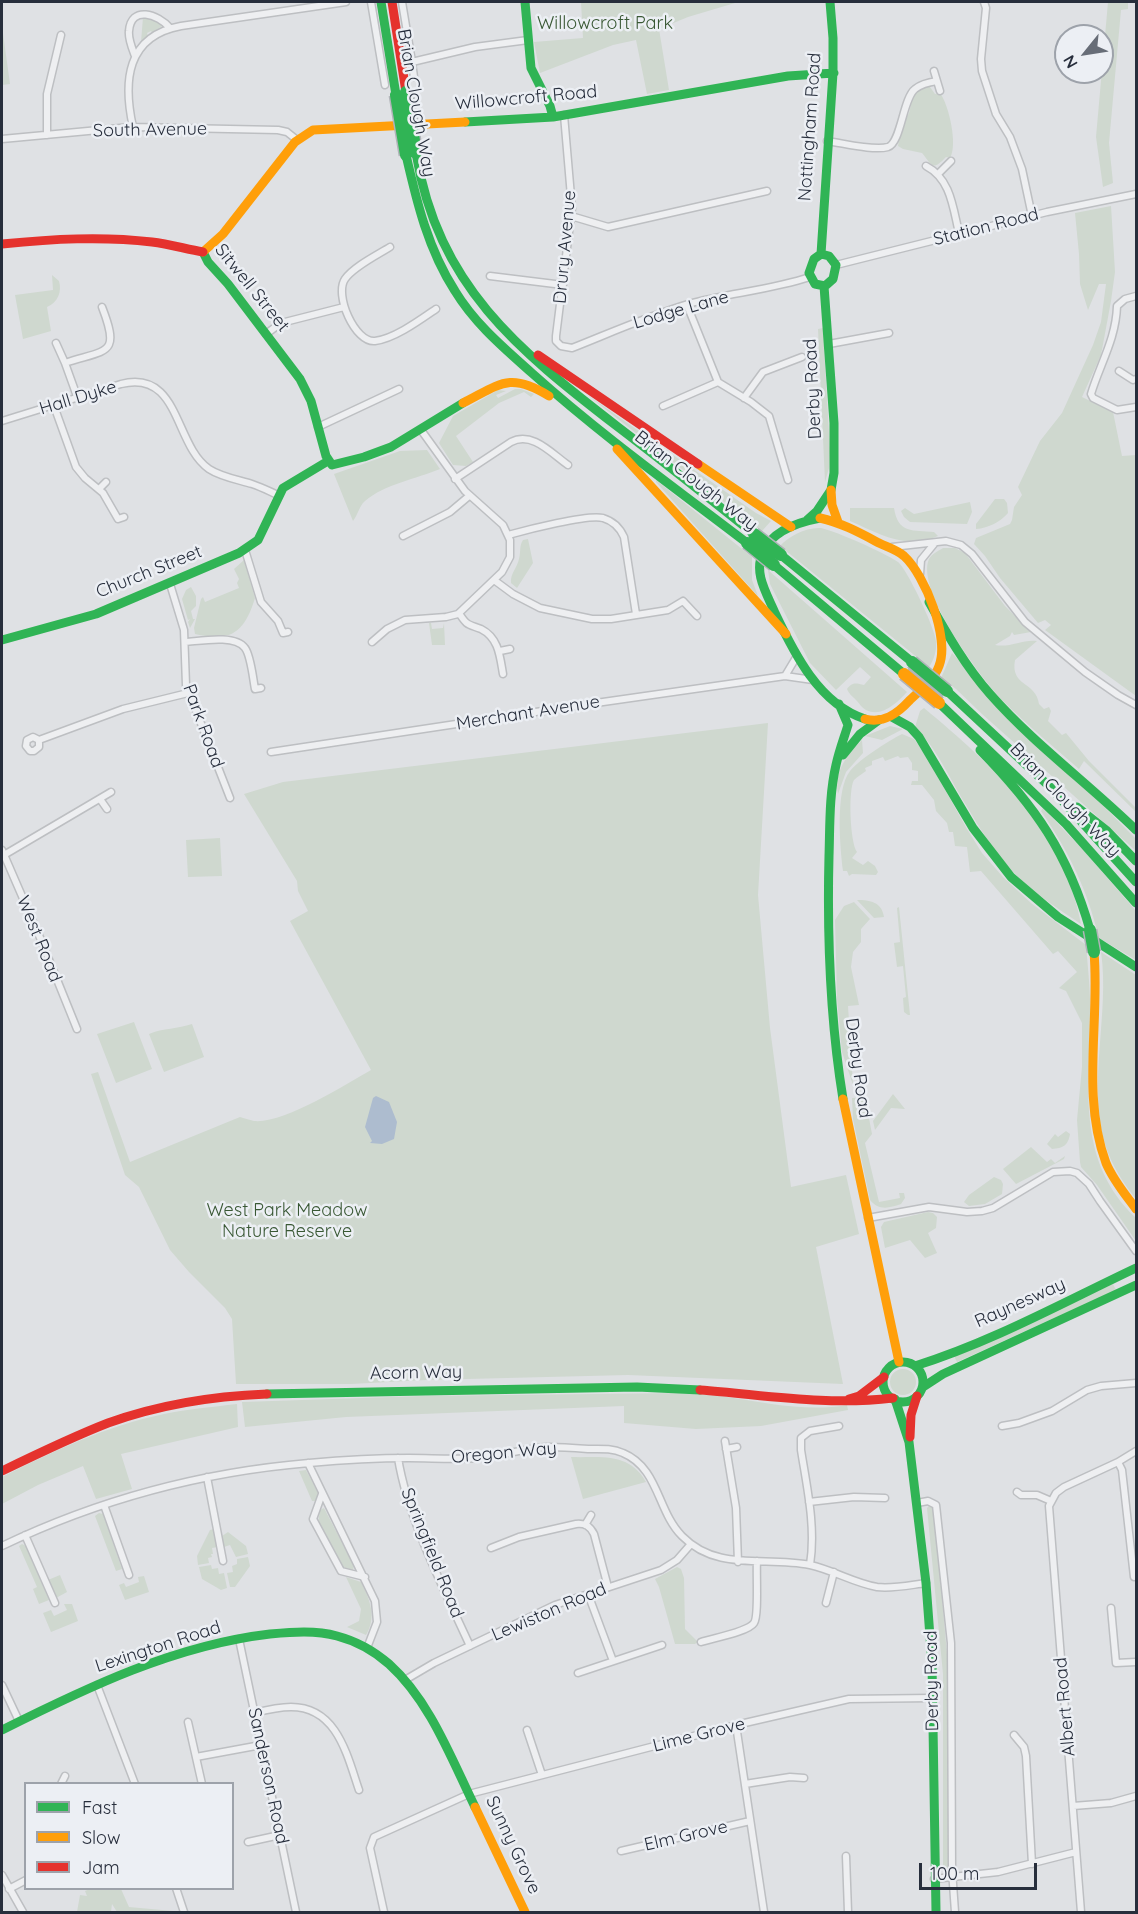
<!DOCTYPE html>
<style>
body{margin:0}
#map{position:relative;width:1138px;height:1914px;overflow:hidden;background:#dfe1e4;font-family:Quicksand,sans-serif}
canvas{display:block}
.frame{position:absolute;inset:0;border:3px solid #272e3c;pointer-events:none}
.legend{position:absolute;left:24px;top:1782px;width:210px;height:108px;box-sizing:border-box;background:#eceff4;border:2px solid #9da2aa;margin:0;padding:8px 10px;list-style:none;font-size:18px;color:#272e3c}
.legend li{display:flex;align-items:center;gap:12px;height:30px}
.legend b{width:30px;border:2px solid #9da2aa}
.north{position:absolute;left:1054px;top:24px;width:60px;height:60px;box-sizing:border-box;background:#eceff4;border:2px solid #9da2aa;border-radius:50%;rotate:240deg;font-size:16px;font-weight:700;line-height:24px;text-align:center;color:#272e3c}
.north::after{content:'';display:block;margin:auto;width:21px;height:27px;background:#676d77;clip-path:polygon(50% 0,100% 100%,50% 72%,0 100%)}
.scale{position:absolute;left:919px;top:1863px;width:118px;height:27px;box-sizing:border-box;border:3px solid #272e3c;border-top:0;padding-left:8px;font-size:18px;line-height:21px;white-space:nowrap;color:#272e3c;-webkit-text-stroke:4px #eceff4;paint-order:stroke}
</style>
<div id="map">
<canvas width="1138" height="1914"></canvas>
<div class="frame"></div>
<ul class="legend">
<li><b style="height:8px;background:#30b455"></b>Fast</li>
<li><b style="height:8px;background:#ff9f0a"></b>Slow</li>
<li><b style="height:8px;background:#e5322d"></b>Jam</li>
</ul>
<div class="north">N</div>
<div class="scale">100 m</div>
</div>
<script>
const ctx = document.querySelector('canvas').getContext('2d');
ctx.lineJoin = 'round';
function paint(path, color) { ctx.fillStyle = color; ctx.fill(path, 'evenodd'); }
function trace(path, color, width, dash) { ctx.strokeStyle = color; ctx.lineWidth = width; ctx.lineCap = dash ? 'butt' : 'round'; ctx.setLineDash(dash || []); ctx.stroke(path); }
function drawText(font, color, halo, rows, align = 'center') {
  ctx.font = font + ' Quicksand,sans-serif'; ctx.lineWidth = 5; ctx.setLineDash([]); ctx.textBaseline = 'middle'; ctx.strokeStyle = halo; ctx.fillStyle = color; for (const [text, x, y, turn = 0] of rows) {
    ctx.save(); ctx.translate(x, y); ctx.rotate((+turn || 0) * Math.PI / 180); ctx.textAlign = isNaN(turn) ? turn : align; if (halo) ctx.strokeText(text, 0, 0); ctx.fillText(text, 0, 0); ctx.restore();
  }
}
paint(new Path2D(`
 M581,2h154v1l-47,14 -29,12 10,61 -22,4 -11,-54 -23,5 -73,28 -6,-31 49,-4z
 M1108,2h26l-6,1v6l-7,1 -12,133 4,40 -10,4 -7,-50z
 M143,17l10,1 9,8 -10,7 -1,-2 -4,2 1,3 -7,6z
 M2,26l8,58 -8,1z
 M925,87h5l5,7 5,-1c9,12 18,52 10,65l-4,-1c-14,15 -14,8 -24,-4l-19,-4 -5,-3 3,-19 8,-14 4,-17 5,-5z
 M1111,206l4,66 -4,29 -10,54 -19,42 31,15 9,44 14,-1v241l-91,-66 6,-5 -6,-5 -7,3 -38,-45 -15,-22 -11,-12 2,-6 34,-14 2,-4 2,-13 8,-12 -4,-8 22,-46 22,-28 31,-68 8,-23 5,-38h-7l-11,26 -8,-26 -1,-30 -4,-41z
 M52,275l7,6c3,11 -1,21 -12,26l4,24 -28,8 -8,-44 38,-5z
 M823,328l7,123 -1,17 -4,14 -7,-153z
 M515,389h6l13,5 -3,3 -7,-5 -25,11 -43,33 17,26 -7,4 -13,-1 -14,-22 14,-27 45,-26 8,1 -10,4 2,3z
 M586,394l170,119 15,8 -9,10 -2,-1z
 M427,450l13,19c-24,10 -55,15 -75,32 -6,5 -7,14 -12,20l-19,-47 66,-23z
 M656,480l96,77v23l6,16 -102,-114z
 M995,499h9l3,4 1,10c-8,9 -19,15 -32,16v-5z
 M970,502l2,10 -5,12 -57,-2 -6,-5 -3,-6 4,-3 9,6z
 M850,508h44c4,26 19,22 40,24l4,4c-33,14 -58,-2 -88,-15z
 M821,528c17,4 62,24 77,34 9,7 37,66 38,79 1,9 -2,19 -7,26l-149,-121c9,-10 26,-19 41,-18z
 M528,539l5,24 -16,25 -6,-5c-1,-9 6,-15 8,-24 2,-7 0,-13 4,-19z
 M943,548h12l10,5 40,53 26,26 -17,3 -2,-3 -2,4 -15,9c15,3 28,-6 42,-4l-22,19c-5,27 21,21 24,44l5,5 5,-2 2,4 -3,10 14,14 4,-2 23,28 47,47v4l-52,-51 -5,8c-25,-22 -52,-44 -75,-67 -22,-22 -89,-112 -75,-143 3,-5 9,-8 14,-11z
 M244,560l11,38c-11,36 -25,44 -60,36l-1,-6 7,-29 2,-2 2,5 34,-14 -2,-5 2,-4 -5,-10z
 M768,570l139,122c-9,10 -25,26 -41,18 -4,-2 -7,-7 -10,-10 -4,-4 -7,-6 -9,-11 5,-7 9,-6 17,-4l7,-8 -11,-10 -24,23 -26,-27 -40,-79z
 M191,587l5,9v10l-5,5 2,8h2l-5,9 -2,-6 2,-3 -2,1 -6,-21 4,-9z
 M429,623h2l1,6 11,-1 1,-5 1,22h-13z
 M952,653l184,186v12l-154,-137 -26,-25 -15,-11z
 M924,708c69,57 141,125 157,216 -23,-15 -47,-31 -67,-51 -19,-20 -34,-44 -48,-68 -17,-27 -28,-55 -51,-78l5,-16z
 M768,723l-10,172 12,133 21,159 55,-12 13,59 -43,13 27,137 -215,-9 -202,5 -75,4h-115l-4,-65 -7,-11 -36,-36 -19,-22 -31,-63 -14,-12 -34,-101 7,-2 32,90 110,-45c4,1 9,3 14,4 29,3 91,-36 117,-51l-81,-149 18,-10 -10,-20 -1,-10 -53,-87 39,-12z
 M890,726l13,3 -21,11 -17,-4z
 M902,734l12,5 11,15 42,75 15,24 21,24 28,26 55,42c2,25 5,49 4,74 -1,73 -13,143 46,199v23l-39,-56 -16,-18 -1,-5 -3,-42 5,-53v-44l-16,-32 -7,-3 18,-16 -19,-21 -5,3 -72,-83 -11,1 -3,-25 -12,-1 -2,-14h-4l-2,-9 -11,-12 -2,-11 -12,-15h-11l1,-4h6v-10l-6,-1v-7l-4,-6 -8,1 -2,-2 -13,5 -2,-4 -11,4v4l-7,3 1,3c-4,3 -9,6 -12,9 -6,10 -4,63 3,72l-5,6 11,7 5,-4 7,5 3,6 -2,3 -24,-1 -3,2 -2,-5h-4c-3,-24 -8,-81 7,-100 11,-13 37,-29 52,-37z
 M862,740l1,13 -17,19 -8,22c-4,-23 9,-39 24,-54z
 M1043,808l42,44 51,59v49l-37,-22c-12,-49 -30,-86 -58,-127z
 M220,838l2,38 -34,1 -2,-37z
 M857,900c13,0 25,2 27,17l-10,1z
 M854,902l16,17 -9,10v13l-8,10 -2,15 8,38 -11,1 5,79 -11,-33 -5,-53 -2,-79 9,-14z
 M899,907l11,108h-2l-4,-3 -1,-14 3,-1 -3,-31 -6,1 -3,-24 6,-1 -3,-34z
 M1101,952l35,23v224c-13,-16 -25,-35 -31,-55 -18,-59 5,-132 -4,-192z
 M134,1022l18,47 -36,14 -19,-49z
 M192,1024l12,33 -40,15 -15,-38c14,-6 29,-5 43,-10z
 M893,1094l12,15 -14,-1 -16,22 -2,-9z
 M865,1097l7,37 -7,9 14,59 21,-4 -1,-5h5l1,5 -4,6c-12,4 -22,7 -31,-4l-17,-81 -1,-21z
 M1066,1131l4,3c-2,12 -7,14 -18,15l-5,-5 8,-10 3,3z
 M1031,1147l16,15 4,-3 4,4 10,-7 -1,3 -48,25 -13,-15z
 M994,1177l7,3 2,4 -1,10 -17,10 -16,2 -5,-4 5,-7z
 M928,1212l5,1 4,4 -1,11 -8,5 9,20 -12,5 -15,-18 -25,8 -4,-21 3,-5z
 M1113,1284l3,6 -159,72 -3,-6z
 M890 1382a13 13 0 1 1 26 0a13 13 0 1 1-26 0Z
 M680,1393c16,1 32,2 47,4 40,6 80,15 120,8l1,5 -87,16 -65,3 -72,-6v-17l-278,11 -101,10 -3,-25 180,-6z
 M237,1404l1,23 -117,27 11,35 -36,10 -13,-33 -45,19 -36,19v-27c52,-26 104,-51 162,-63 24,-5 48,-7 73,-10z
 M571,1457c30,1 58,-5 75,25l-63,17z
 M306,1470l12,23 -2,8h-4l-13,-30z
 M929,1506l5,2 13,146 2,214 -3,2 -3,-2v-194l-16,-166z
 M324,1508l30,58 -1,4 -12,-3 -23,-44 2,-13z
 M99,1513l4,1 19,55 -6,2 -21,-55z
 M214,1529l4,18 -6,1 1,6h-2l1,3 -4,1 1,5 -11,2 -1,-9 13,-26z
 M228,1532l18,14 2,8 -12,3 -6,-12 -6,2 -2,-11z
 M22,1544l4,2 23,54 -10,4 -6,-15 4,-2 -18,-41z
 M248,1557l2,9 -15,21h-5l-3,-14 6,-1 -1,-6 5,-2v-5z
 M211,1565l1,4 6,-1 1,6 5,-1 3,15 -6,2 -19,-11 -3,-12z
 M677,1567l4,2 3,9 1,51 13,13 -3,2h-20l-16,-57 -4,-8z
 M60,1575l7,17 -11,6 -8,-18z
 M144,1576l5,16 -24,8 -6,-15 5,-2 2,4 13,-5 -1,-5z
 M346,1577l15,5c9,18 16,35 5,53l-19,-8 12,-6 2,-12z
 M64,1604h8l6,17 -27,11 -8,-19 8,-3 3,6 13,-6z
 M90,1889h31l8,18 44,4v1h-56l-5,-8 -1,8h-34l3,-17 7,1 -2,-5z`), '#cfd8cf');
paint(new Path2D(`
 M376,1096l13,6 8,20 -3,17 -12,5 -12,-1 2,-2 -7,-14 8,-29z`), '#adbccf');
const street = new Path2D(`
 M371,2l14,83
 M402,2l10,60 63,-15 53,-7
 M984,2l2,6 -5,51 1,12 14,43 14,23 12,32 10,47
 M135,56c-3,-8 -7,-17 -6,-25 2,-26 29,-17 41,-3
 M412,62l2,15
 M934,71l6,20
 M564,115l8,93 -16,128v5l5,5 11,2c38,-15 76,-32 116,-44 41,-11 82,-14 122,-27
 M133,127c-10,-45 -7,-91 48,-101l165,-24
 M47,135v-41l14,-59
 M2,139l129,-12 147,3 9,2 10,8
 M827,141c16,2 46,10 61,6 13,-4 15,-49 27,-58 6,-5 15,-7 22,-8
 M926,166c25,13 27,42 33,67
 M938,174l13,-13
 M571,216l37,11 159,-36
 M390,247c-13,8 -37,20 -45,32 -11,16 10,64 30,62 19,-2 45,-21 61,-32
 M836,265l211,-53 89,-18
 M490,276l73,9
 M1136,296l-11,3 -8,7c-1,33 -17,58 -26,88l2,4 24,12 19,-3
 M687,305l31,77 33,20 18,14 19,64
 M266,334l15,-11 63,-16
 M56,343l9,20
 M829,344l60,-11
 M1119,371l14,9 3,-1
 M744,398l19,-26 39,-15
 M78,399l-13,-36c42,-14 56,-7 37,-56
 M54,406l22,61 9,11 18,15 15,26 6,-2
 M663,406l55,-24
 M2,421l119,-37c59,-15 53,61 88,85 12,8 30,11 43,15 9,3 17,7 26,11
 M318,427l81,-38
 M455,479l56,-37c21,-11 40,11 57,23
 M99,489l7,-7
 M508,535c18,-5 80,-21 95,-17 10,3 17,10 21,19l12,77
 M403,536l47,-24 19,-16
 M892,547l54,-6 15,4 11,9 53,68 60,50 33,23 18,10
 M245,550l16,52 17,19 5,12 5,-1
 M920,574l1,-14 13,-16
 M494,580l19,14 27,14 52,11h19l57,-9 15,-9 14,15
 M170,584l14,46 2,55 44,113
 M459,613c8,13 9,11 22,16 18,9 19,28 22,45
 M186,642c14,-1 49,-8 59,6 6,8 8,31 10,41l6,-1
 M372,642l15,-13 18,-9 41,-3 12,-3 44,-42 8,-15v-17l-7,-15 -38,-34 -44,-61
 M500,651l10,-2
 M785,676l12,-20
 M39,740v7l-5,4h-4l-4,-5 1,-6 6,-3 6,3 84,-31 65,-16
 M271,752l311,-47 203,-29 28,4
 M100,799l7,10
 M2,850l39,90 36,89
 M4,855l107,-63
 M868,1218l61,-11 38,5 15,-1 11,-3 60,-36 17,-1 7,2 12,11 11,17 36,50
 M1002,1426l17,-3 33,-12 35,-21 14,-4 35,-3
 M725,1441l11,67 2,54
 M726,1449l11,-2
 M398,1458c10,62 46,131 72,188
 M1118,1462l4,8 12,107
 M308,1463l67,138 2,21 -10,26
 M207,1477l16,84
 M1017,1492l4,3h16l14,6
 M322,1494l-9,25 28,52 24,6
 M809,1502l45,-5 31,1
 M917,1503l11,-2 8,4 15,138 1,227 3,42
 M104,1505l25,70
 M585,1525l6,-10
 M25,1535l30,68
 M2,1546c96,-46 200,-74 307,-83 33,-3 67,-5 100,-5 23,0 47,2 70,0 23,-2 46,-10 69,-11 13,0 27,1 40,2 12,0 24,-1 35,4 36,15 34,58 59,83 35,36 83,20 128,29 23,5 44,18 67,22 16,2 33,-2 49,-4
 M491,1548l28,-11 57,-13c9,-1 14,2 18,10l14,53
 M810,1565c6,-38 -3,-77 -9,-115v-12l9,-7 29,-5
 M588,1594l25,67
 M826,1603l8,-31
 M1111,1608l5,55 20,-1
 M239,1639l57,273
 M701,1642c12,-4 47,-10 53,-19 5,-7 2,-49 3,-62
 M578,1673l84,-28
 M405,1680l29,-17 121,-58 106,-35 16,-10 14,-16
 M2,1685l17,36
 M97,1685l38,99
 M254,1713c12,-3 25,-6 37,-6 46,0 56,48 68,83
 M188,1722l14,62
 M736,1725l28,187
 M527,1730l15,45
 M1014,1735l10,12 2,9 6,108
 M196,1757l65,-12
 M61,1784l4,-8
 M745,1784l45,-7 14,1
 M1073,1806l38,-3 25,-7
 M248,1842l32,-7
 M621,1851l129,-30
 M846,1856l2,56
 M2,1875l21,37
 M934,1879l64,-7 78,-20
 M176,1888l8,24
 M9,1889l17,-9
 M384,1912l-14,-64 4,-11 95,-43 267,-69 113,-26 83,-1
 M1081,1912l-32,-406 7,-13 8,-6 54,-25 18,-11`);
trace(street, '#bdbfc2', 9);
trace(street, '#eeeff1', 6);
trace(new Path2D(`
 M381,2l15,93
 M525,2l6,66 19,38 3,11
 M465,122l88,-5 235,-41 46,-3
 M416,153c22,133 101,196 202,274 46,35 91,71 136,107
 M406,155c11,48 22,94 49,136 20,33 49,57 78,83 67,60 142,114 214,169
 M203,252l5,10 20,22 72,95 11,22 15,55 6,9 32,-8 27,-10 72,-44
 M821,254l12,-181v-35l-3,-36
 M821,254l8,2 7,9 -3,14 -8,7 -10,-2 -6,-11 5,-14z
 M820,518c-21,4 -48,13 -57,34 -10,21 4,42 12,61 19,40 44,91 90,106
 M807,520l10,-9 14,-21 3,-17v-50l-10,-137
 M781,555l131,107
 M774,565l130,109
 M929,602c18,32 37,65 61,92 44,50 99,90 146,136
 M2,640l94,-26 143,-61 19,-13 25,-52 45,-27
 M947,691l103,96 86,95
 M939,703l127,121 70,79
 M839,704l9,21c-4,13 -9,26 -12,40 -7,30 -6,61 -7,91 -2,81 1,163 14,243
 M892,717l18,10 9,10 54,91 38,49 47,40 78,50
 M980,750c55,56 88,103 110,180
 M843,755l17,-21 19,-14
 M1077,807l29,23 30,31
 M883 1382a20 20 0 1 1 40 0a20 20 0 1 1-40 0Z
 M915,1366c77,-24 149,-64 221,-98
 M923,1387l20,-13 193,-89
 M267,1394l370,-7 63,3
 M895,1399l14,43 17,141 6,81 4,248
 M2,1730c84,-42 173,-85 268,-96 22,-2 46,-4 67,2 19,5 37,15 52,28 41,37 62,94 86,143`), '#30b455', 9);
trace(new Path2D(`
 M203,252l20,-18 72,-92 18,-12 152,-8
 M463,403c36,-18 46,-32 86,-7
 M617,449l169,185
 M698,464l93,63
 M831,490l1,15 6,17
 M820,518c22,5 40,15 59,25 8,4 18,7 25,13 21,19 46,82 35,110 -5,14 -20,25 -30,35 -12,13 -26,23 -44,18
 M1094,952c6,69 -13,144 12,211 7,17 19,31 30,46
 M843,1099l56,263
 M475,1807l50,105`), '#ff9f0a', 9);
trace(new Path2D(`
 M392,2l14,90
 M2,244c50,-5 100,-8 150,-2 17,2 34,7 51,10
 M538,355l160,109
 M700,1390c66,5 126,16 193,8
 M849,1399l10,-3 25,-19
 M910,1437l1,-22 6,-19
 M2,1471c35,-17 70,-34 106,-48 50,-18 106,-27 159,-29`), '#e5322d', 9);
const fastBridge = new Path2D(`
 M406,92l10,61
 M396,95l10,60
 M754,534l27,21
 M747,543l27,22
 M912,662l35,29
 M1090,930l4,22`);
const slowBridge = new Path2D(`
 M904,674l35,29`);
trace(fastBridge, '#b1b4b9', 15, []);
trace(slowBridge, '#b1b4b9', 15, []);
trace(fastBridge, '#30b455', 12);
trace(slowBridge, '#ff9f0a', 12);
drawText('18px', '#395834', '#eceff4', [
 ["Willowcroft Park",605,24],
 ["West Park Meadow",287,1211],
 ["Nature Reserve",287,1232]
]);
drawText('18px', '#272e3c', '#eceff4', [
 ["Willowcroft Road",526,98,-5],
 ["Brian Clough Way",416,103,80],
 ["Nottingham Road",810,127,-86],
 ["South Avenue",150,130,-1],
 ["Station Road",986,227,-14],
 ["Drury Avenue",565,247,-85],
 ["Sitwell Street",252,288,51],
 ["Lodge Lane",681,310,-16],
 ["Derby Road",813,389,-93],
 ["Hall Dyke",78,398,-17],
 ["Brian Clough Way",696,481,38],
 ["Church Street",149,572,-22],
 ["Merchant Avenue",528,713,-9],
 ["Park Road",203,726,70],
 ["Brian Clough Way",1065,800,46],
 ["West Road",39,939,68],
 ["Derby Road",858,1068,82],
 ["Raynesway",1020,1303,-24],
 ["Acorn Way",416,1373,-1],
 ["Oregon Way",504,1453,-5],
 ["Springfield Road",432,1553,68],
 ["Lewiston Road",549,1612,-23],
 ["Lexington Road",158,1647,-18],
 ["Derby Road",932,1681,-91],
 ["Albert Road",1065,1707,-95],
 ["Lime Grove",699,1735,-14],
 ["Sanderson Road",268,1776,78],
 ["Elm Grove",686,1836,-13],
 ["Sunny Grove",513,1845,65]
]);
</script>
